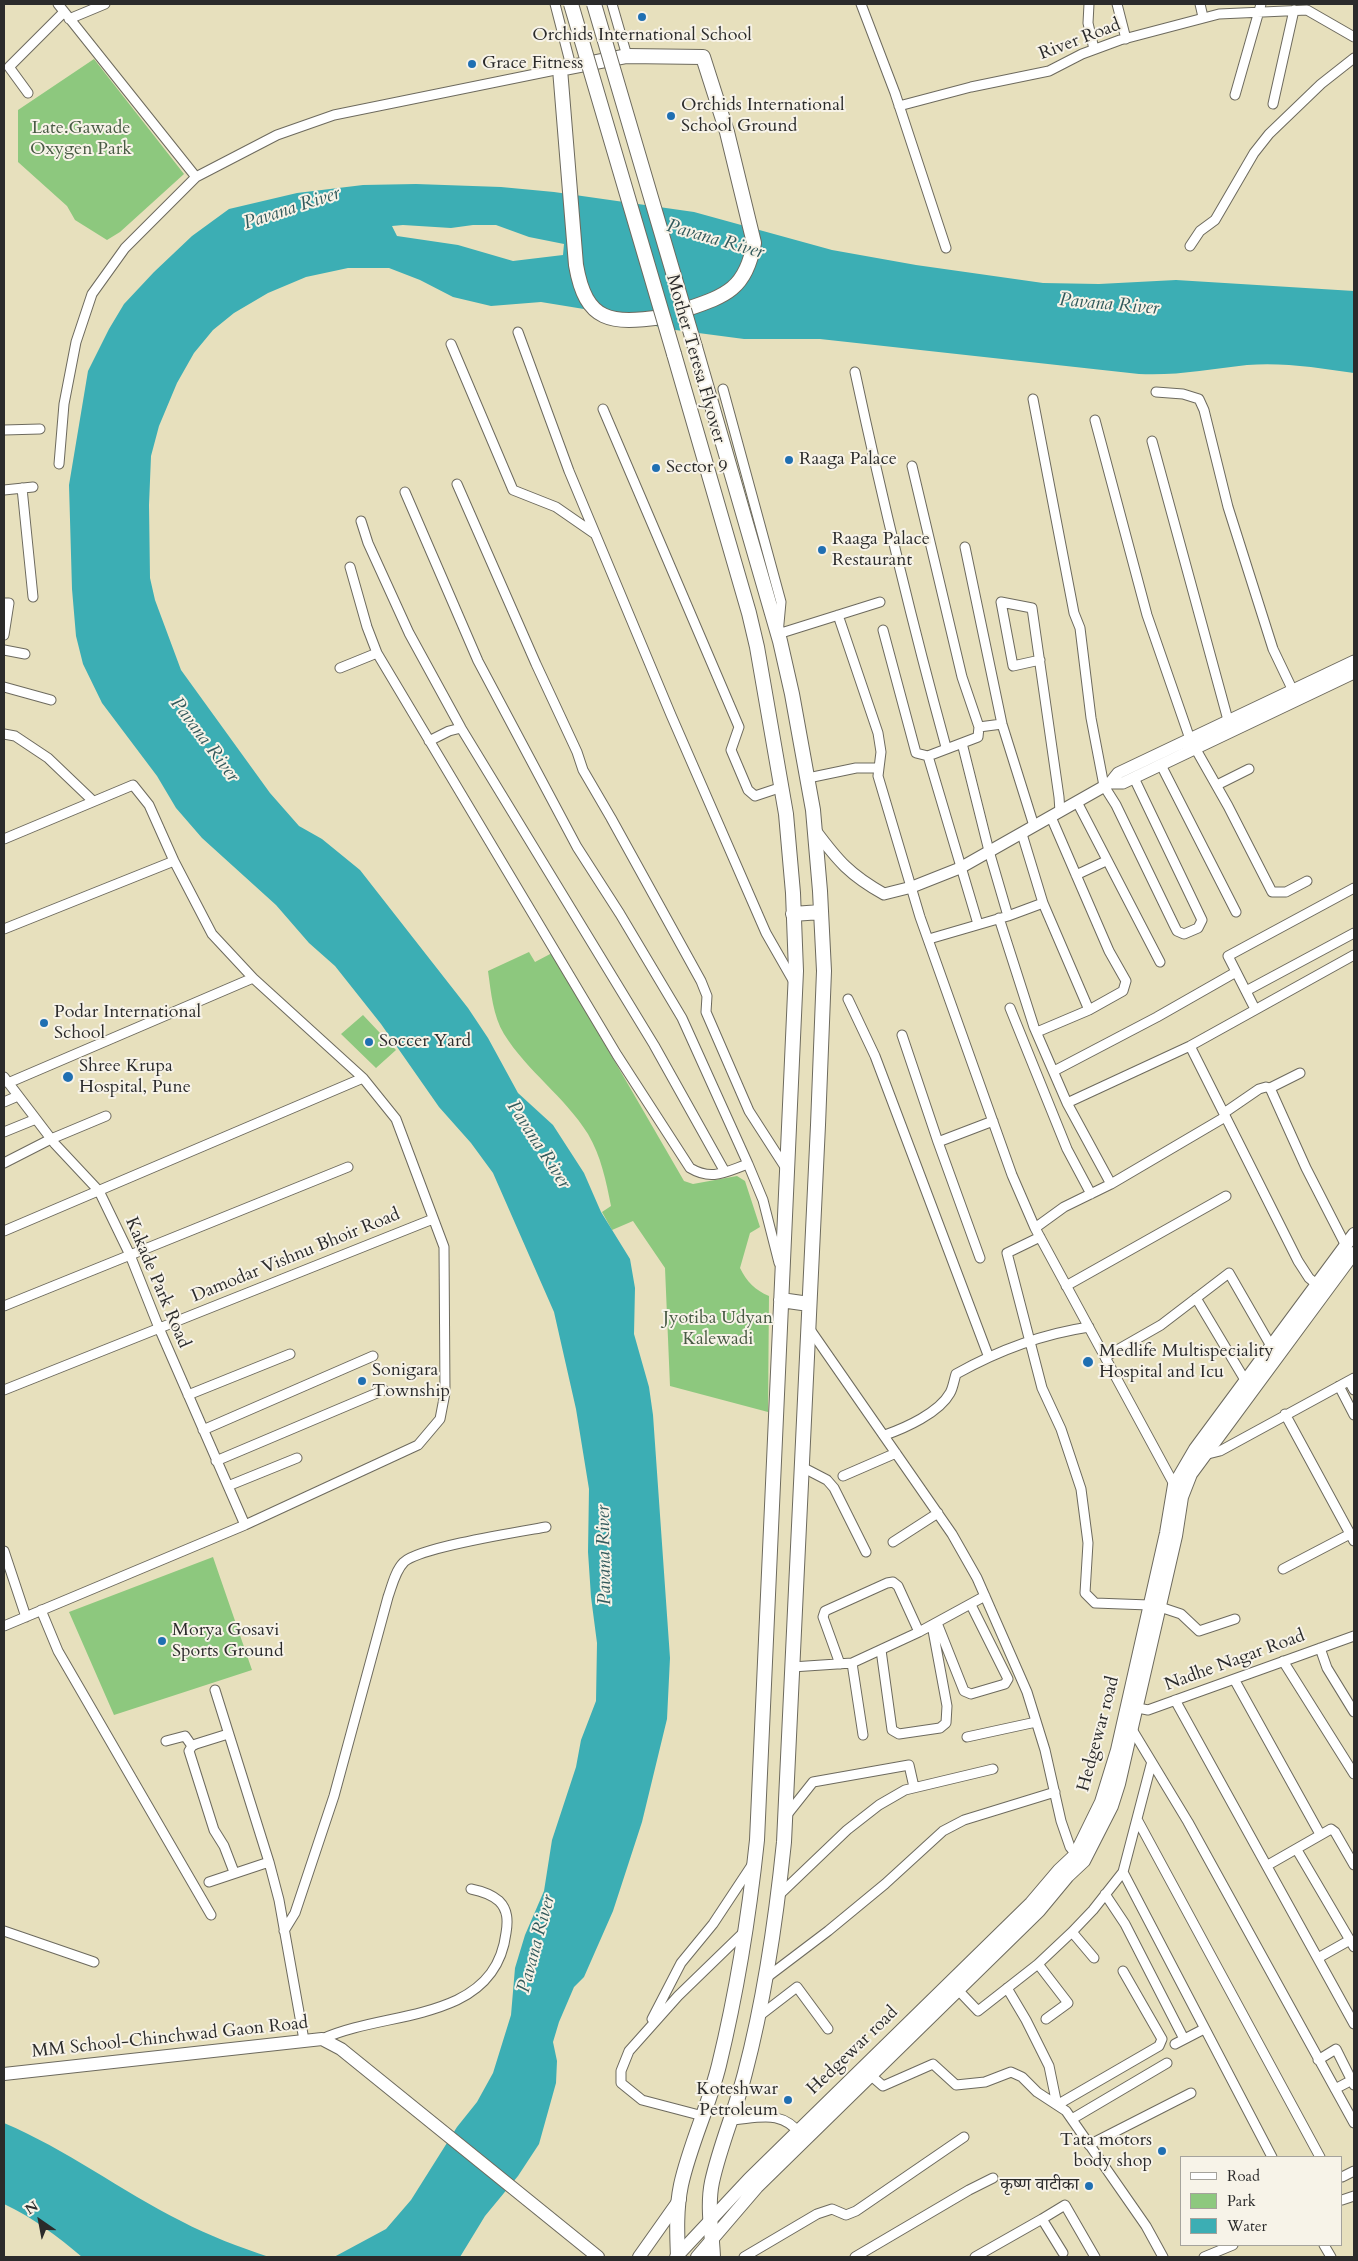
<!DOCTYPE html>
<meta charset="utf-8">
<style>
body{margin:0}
#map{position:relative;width:1358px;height:2261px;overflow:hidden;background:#e7e0bd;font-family:Cardo,serif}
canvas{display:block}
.frame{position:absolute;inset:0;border:5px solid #2b2b2b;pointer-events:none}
.legend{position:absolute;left:1180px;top:2156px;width:162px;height:90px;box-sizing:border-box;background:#f7f3e8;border:1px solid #a5a39c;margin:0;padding:6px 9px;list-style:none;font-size:15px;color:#2b2b2b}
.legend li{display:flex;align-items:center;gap:10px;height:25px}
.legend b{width:25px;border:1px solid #a5a39c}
.north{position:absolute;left:15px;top:2196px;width:50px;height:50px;-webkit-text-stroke:4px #f7f3e8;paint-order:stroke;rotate:327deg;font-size:14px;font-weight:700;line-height:20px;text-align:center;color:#2b2b2b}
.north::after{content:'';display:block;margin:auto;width:18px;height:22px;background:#2b2b2b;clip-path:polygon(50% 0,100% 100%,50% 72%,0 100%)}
</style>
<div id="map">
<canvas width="1358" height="2261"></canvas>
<div class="frame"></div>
<ul class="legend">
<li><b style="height:6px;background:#fff"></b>Road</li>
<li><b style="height:14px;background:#8dc87e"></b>Park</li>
<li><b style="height:14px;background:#3caeb4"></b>Water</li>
</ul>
<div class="north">N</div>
</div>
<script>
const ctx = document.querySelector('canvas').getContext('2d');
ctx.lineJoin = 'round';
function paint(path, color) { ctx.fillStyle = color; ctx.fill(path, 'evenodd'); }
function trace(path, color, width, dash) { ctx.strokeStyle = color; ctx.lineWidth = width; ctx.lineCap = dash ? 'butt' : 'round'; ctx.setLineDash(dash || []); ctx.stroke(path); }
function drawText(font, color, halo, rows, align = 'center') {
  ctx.font = font + ' Cardo,"Noto Serif Devanagari",serif'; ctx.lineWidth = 4; ctx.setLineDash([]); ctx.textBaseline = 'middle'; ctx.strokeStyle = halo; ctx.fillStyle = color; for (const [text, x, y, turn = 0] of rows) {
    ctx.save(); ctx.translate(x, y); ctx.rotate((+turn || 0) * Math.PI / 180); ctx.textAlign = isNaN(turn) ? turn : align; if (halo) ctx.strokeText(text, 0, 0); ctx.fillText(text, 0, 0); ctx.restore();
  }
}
paint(new Path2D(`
 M94,59l90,115 -64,58 -13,8 -32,-20 -8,-14 -49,-44v-52z
 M529,952l6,10 17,-9 132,228 9,3 44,-8 8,5 15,46 -10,6 -10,35c7,14 15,22 29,28l-1,116 -98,-26 -5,-118 -32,-47 -21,9 -10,-18 9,-6c-5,-25 -10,-50 -23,-72 -23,-37 -61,-63 -84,-100 -11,-18 -13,-42 -16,-63z
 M363,1015l33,35 -20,18 -35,-34z
 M213,1557l39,113 -138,45 -45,-103z`), '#8dc87e');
paint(new Path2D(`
 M416,184l85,3 53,5 140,20 138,38 84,15 127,18 56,1 77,-4 178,11v82c-35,-5 -71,-11 -107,-8 -37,4 -71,11 -108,9l-319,-35h-76l-76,-10 -78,-19 -49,-8 -50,4 -38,-9 -33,-17 -31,-12h-41l-42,9 -38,16 -34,20 -21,17 -19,23 -17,30 -18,43 -8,30 -2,49 1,73 5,22 26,70 89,123 29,33 23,13 38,31 108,138 20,30 30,55 35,32 31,48 17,39 29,47 5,29 -1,46 15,53 4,28 17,243 -3,61 -25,103 -29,89 -29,66 -10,10 -15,35 -6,20 4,19 -1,22 -17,61 -21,32 -33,40 -25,41h-126l52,-28 25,-29 46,-73 20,-25 16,-29 18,-58 4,-47 10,-33 19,-44 8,-51 24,-73 5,-27 15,-39 1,-58 -6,-46 -3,-45 1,-63 -13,-80 -22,-97 -61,-139 -22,-30 -32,-36 -58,-83 -46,-58 -26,-23 -33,-38 -74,-67 -26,-30 -19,-32 -55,-73 -19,-39 -7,-28 -4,-47 -3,-104 19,-114 21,-42 15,-25 30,-32 38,-36 37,-27 68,-16 66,-8zM403,225l48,3 22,-3h23l33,12 35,7 -1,11 -50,6 -55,-16 -61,-9 -5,-10z
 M4,2123c62,26 117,68 177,98 28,15 59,26 88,36h-187c-25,-21 -48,-39 -78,-53z`), '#3caeb4');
const minor = new Path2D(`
 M58,4l138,173
 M555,4l16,62
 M612,4l15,52
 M861,4l34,89 51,155
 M1089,4l-1,19 6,26
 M1117,4l9,35
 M1200,4l3,13
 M69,19l36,-15
 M28,93l-19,-26 55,-55
 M1235,95l26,-91
 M1273,104l21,-94
 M899,106l72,-19 78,-16 33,-17 38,-14 99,-26 88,-4 47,27
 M1190,246l10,-15 15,-11 39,-67 15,-19 52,-50 33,-26
 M518,332l51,139 102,244 95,218 28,49
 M451,344l62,146 43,17 39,27
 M855,372c27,126 57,251 91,375
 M723,389l58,213 -3,32 102,-32
 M1156,392l27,2 16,5 5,11 24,97 45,142 22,46
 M1033,399l41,214 6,15 11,90 13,68 12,19 58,120 3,6 7,3 14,-6 4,-8 -68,-142
 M603,409l136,318 -8,23 17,40 7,6 27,-9
 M1095,420l52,195 43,124 38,67 44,86h14l21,-11
 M4,430l36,-1
 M1152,441l76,279
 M59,464l5,-60 12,-62 16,-48 33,-46 71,-71 81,-42 57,-20 226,-46
 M457,484l79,180 41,88 6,18 28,48 90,163 6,15 -1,16 43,99 38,59
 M22,488l11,109
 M4,490l29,-3
 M405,492l73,169 99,186 43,67 62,104 66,146
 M361,521l7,22 41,90 52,95 193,317 71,127
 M965,547l37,177 32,102
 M350,567l17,60 10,26 240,402 73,113c22,13 35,4 58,-4l15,36 16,63
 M4,603h5l-5,32
 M838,615l40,118 3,19 -3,24 42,141 92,258 23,53 141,260
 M883,630l33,123 12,3 50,-19 1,-10 -17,-50 -50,-211
 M4,650l21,4
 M1040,660l-27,6 -12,-64 31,6 27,189 1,15
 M340,668l37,-15
 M4,687l47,13
 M979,727l23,-3
 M4,734l11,2 33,22 45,43
 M429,741l20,-10 12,-3
 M962,743l27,108 19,65
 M928,756l50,168
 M1161,765l75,147
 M808,778l48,-10h23
 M1217,785l32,-16
 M1077,802l83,160
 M1022,834l21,69 46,107
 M4,839l129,-54 16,20 25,56 38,73 41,44 110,100 33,41 48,128 1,146 -5,26 -22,26 -173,80 -241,101
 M1076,875l30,-14
 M999,918l35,109 33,76 44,81
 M4,929l170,-68
 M929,939l79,-23 35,-13
 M1246,991l108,-58
 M848,999l27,57 113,299
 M1010,1008l57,141 24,45
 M1255,1009l-27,-53 126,-68
 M1037,1032l52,-22 34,-19 3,-10 -17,-30 -58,-134
 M902,1035l36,107 55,-21
 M1190,1046l108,215 11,17 11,9
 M1054,1071l103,-54 79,-45
 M4,1077l51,67 44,47 31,64 29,73 86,197
 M8,1083l245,-105
 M1270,1088l30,-15
 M4,1102l14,-6
 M1067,1103l123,-57 164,-91
 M1224,1113l35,-24 7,-2 4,1 36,80 40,78
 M4,1132l32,-13
 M938,1142l42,116
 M4,1163l47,-24 55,-23
 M1035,1228l29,-21 47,-23 114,-67
 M4,1231l359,-153
 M1040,1237l-33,16 35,135 19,41 20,60 7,54 -3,50 10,10 54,2
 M1066,1286l160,-90
 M1196,1298l49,82 4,4
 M4,1306l344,-139
 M809,1328l143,206 25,44 50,114 18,58 16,71 9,26 8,10
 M1105,1357l56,-32 68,-52 42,73
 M1349,1381l5,9
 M1339,1386l15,29
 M4,1390l429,-171
 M188,1395l102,-41
 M1285,1414l69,127
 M203,1430l170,-74
 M885,1435c20,-7 54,-22 65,-42 3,-5 4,-13 6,-19 41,-23 86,-40 133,-47
 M1204,1455l16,-4 134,-73
 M216,1461l168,-71
 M802,1467l25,13 7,8 32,64
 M843,1476l53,-23
 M228,1486l69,-28
 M893,1542l45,-29
 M4,1551l22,66
 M1283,1569l67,-35
 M1160,1607l21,7 18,17 36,-12
 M41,1610l17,41 153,264
 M937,1623l27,68 7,3 34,-10 3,-5 -37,-74
 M1320,1648l7,20 27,44
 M881,1650l11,80 7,4 41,-6 6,-5 1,-17 -15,-81
 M1283,1661l71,113
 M852,1663l11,72
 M840,1664l-17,-47 2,-6 62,-28 6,-1 5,4 21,46
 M792,1667l60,-4 67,-31 66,-36
 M1234,1679l86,155
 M215,1690l54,172 10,38 25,140
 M1175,1700l179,324
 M1133,1707l15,3 206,-74
 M1133,1731l55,91 166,301
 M228,1734l-32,10 -4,2 -3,5 25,79 10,16 10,26
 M967,1737l69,-15
 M166,1741l19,-5 7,10
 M786,1816l27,-34 96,-17 5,22
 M1138,1821l182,336
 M1297,1850l57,97
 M1268,1865l63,-36 4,3 19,33
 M1123,1872l149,285
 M209,1882l60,-20
 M1105,1894l20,30 59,115
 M779,1895l68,-65 32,-25 26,-15 88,-21
 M4,1931l90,31
 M284,1931l11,-18 39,-117 54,-199c4,-11 7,-26 16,-35 17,-15 114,-30 142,-35
 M1072,1932l22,26
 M1318,1958l32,-18
 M1038,1964l30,39 -22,16
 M766,1978l62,-47 57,-47 58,-53 21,-11 91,-28
 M1007,1988l19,32 23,46 8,39 102,-59 3,-7 -39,-68
 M959,1991l19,20 60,-47 34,-32 21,-22 30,-38 28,-107
 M758,2017l39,-30 31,42
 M652,2019l29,-56 32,-39 39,-59
 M322,2039c43,-19 92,-19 135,-39 29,-14 45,-35 49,-67 2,-12 2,-23 -7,-32 -8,-7 -18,-10 -28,-12
 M1175,2044l29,-15
 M1318,2060l18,-11 18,36
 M868,2073l15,13 50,-22 23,21 29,-3 26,-10 11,5 15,15 29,19 80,115 17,31
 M1335,2089l19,-10
 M703,2116l-61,-16 -21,-17v-12l8,-20 49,-55 66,-64
 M1072,2119l95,-56
 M731,2120c28,-2 51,-11 70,15
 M1089,2145l102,-52
 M1342,2177l12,-6
 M1342,2200l12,-4
 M1042,2219l23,-14 30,52
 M1324,2245l7,12
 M744,2257l73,-43 15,-5 14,6 10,-4 108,-74
 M855,2257l114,-67 24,-12
 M975,2257l67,-38 21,34
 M1204,2257l29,-12`);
const tertiary = new Path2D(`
 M1110,783h13l231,-110
 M815,830c23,31 35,45 69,64l28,-7 48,-19 150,-85 8,-10 236,-112`);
const secondary = new Path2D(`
 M4,2074l318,-35 19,10 257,208
 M639,2257l41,-58
 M676,2257l73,-78 282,-276 28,-33 16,-15 26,-53 16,-52 49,-217 8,-48 21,-36 159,-215
 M697,2257l60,-70 282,-276 29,-35 16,-15 28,-55 7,-22 57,-248 6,-39 9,-23 163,-221`);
const primary = new Path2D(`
 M663,317c-52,7 -77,6 -87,-52l-16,-196 67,-13 76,1 24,75 27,111c-8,47 -29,53 -70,67
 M695,347l85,294 12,53 21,116 7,81 4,80 -6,154 -34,717c-8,78 -19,155 -39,231 -9,36 -25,72 -33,109 -5,24 0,51 1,75
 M674,354l75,259 8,34 29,167 7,79 3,78 -39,869c-8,76 -20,151 -38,225 -10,41 -29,79 -38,120 -5,24 -4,48 -3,72
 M793,914l28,-2
 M781,1300l28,4`);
trace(minor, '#6d6a5e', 11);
trace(tertiary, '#6d6a5e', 13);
trace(secondary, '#6d6a5e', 14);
trace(primary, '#6d6a5e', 16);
trace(minor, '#fff', 9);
trace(tertiary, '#fff', 11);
trace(secondary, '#fff', 12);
trace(primary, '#fff', 14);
const primaryBridge = new Path2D(`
 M571,4l103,350
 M594,4l101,343`);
trace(primaryBridge, '#6d6a5e', 16, []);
trace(primaryBridge, '#fff', 14);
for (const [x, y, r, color] of [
 [642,17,5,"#1f6fb2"],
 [472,64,5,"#1f6fb2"],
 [671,116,5,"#1f6fb2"],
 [789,460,5,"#1f6fb2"],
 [656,468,5,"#1f6fb2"],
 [822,550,5,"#1f6fb2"],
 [44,1023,5,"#1f6fb2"],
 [369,1042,5,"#1f6fb2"],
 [68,1077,6,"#1f6fb2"],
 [1088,1362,6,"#1f6fb2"],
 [362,1381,5,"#1f6fb2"],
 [162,1641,5,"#1f6fb2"],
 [788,2100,5,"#1f6fb2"],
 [1162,2151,5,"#1f6fb2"],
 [1089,2186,5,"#1f6fb2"]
]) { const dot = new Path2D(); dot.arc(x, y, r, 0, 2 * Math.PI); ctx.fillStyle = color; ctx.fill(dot); trace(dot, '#f7f3e8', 2); }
drawText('18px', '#2b2b2b', '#f7f3e8', [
 ["Orchids International School",642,36,"center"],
 ["Grace Fitness",482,64],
 ["Orchids International",681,106],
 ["School Ground",681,127],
 ["Raaga Palace",799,460],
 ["Sector 9",666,468],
 ["Raaga Palace",832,540],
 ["Restaurant",832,561],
 ["Podar International",54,1013],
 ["School",54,1034],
 ["Soccer Yard",379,1042],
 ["Shree Krupa",79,1067],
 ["Hospital, Pune",79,1088],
 ["Medlife Multispeciality",1099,1352],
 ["Hospital and Icu",1099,1373],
 ["Sonigara",372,1371],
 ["Township",372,1392],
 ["Morya Gosavi",172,1631],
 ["Sports Ground",172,1652],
 ["Koteshwar",778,2090,"right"],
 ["Petroleum",778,2111,"right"],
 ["Tata motors",1152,2141,"right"],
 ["body shop",1152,2162,"right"],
 ["कृष्ण वाटीका",1079,2186,"right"]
], 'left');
drawText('18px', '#2b2b2b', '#f7f3e8', [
 ["River Road",1080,40,-21],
 ["Mother Teresa Flyover",695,359,74],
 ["Damodar Vishnu Bhoir Road",296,1256,-22],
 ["Kakade Park Road",157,1283,67],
 ["Nadhe Nagar Road",1235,1661,-20],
 ["Hedgewar road",1099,1734,-75],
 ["MM School-Chinchwad Gaon Road",170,2038,-6],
 ["Hedgewar road",853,2051,-44]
]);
drawText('18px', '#485a44', '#f7f3e8', [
 ["Late.Gawade",81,129],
 ["Oxygen Park",81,150],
 ["Jyotiba Udyan",718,1319],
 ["Kalewadi",718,1340]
]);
drawText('italic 19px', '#31595b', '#f7f3e8', [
 ["Pavana River",292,209,-18],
 ["Pavana River",715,240,16],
 ["Pavana River",1109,305,5],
 ["Pavana River",204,740,53],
 ["Pavana River",538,1145,57],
 ["Pavana River",605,1555,-91],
 ["Pavana River",537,1944,-75]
]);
</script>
